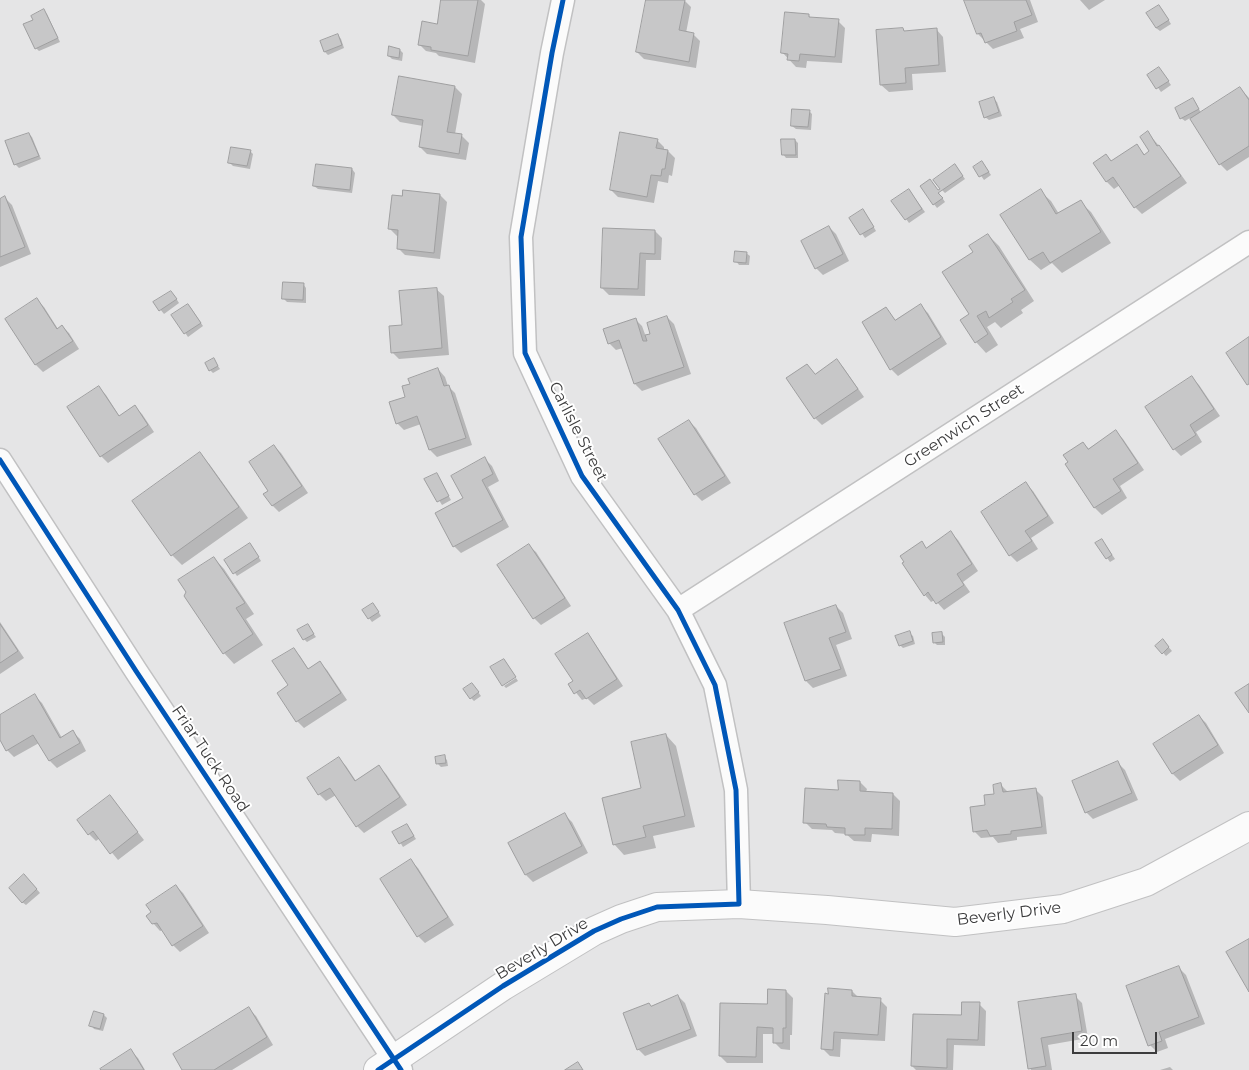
<!DOCTYPE html>
<style>
body{margin:0}
#map{position:relative;width:1249px;height:1070px;overflow:hidden;background:#e5e5e6;font-family:Montserrat,sans-serif}
canvas{display:block}
.scale{position:absolute;left:1072px;top:1032px;width:85px;height:22px;box-sizing:border-box;border:2px solid #3c3c3d;border-top:0;padding-left:6px;font-size:15px;line-height:18px;white-space:nowrap;color:#3c3c3d;-webkit-text-stroke:4px #fff;paint-order:stroke}
</style>
<div id="map">
<canvas width="1249" height="1070"></canvas>
<div class="scale">20 m</div>
</div>
<script>
const ctx = document.querySelector('canvas').getContext('2d');
ctx.lineJoin = 'round';
function paint(path, color) { ctx.fillStyle = color; ctx.fill(path, 'evenodd'); }
function trace(path, color, width, dash) { ctx.strokeStyle = color; ctx.lineWidth = width; ctx.lineCap = dash ? 'butt' : 'round'; ctx.setLineDash(dash || []); ctx.stroke(path); }
function drawText(font, color, halo, rows, align = 'center') {
  ctx.font = font + ' Montserrat,sans-serif'; ctx.lineWidth = 4; ctx.setLineDash([]); ctx.textBaseline = 'middle'; ctx.strokeStyle = halo; ctx.fillStyle = color; for (const [text, x, y, turn = 0] of rows) {
    ctx.save(); ctx.translate(x, y); ctx.rotate((+turn || 0) * Math.PI / 180); ctx.textAlign = isNaN(turn) ? turn : align; if (halo) ctx.strokeText(text, 0, 0); ctx.fillText(text, 0, 0); ctx.restore();
  }
}
paint(new Path2D(`
 M443,0h38l4,4 -10,59 -36,-7 -3,-3 -10,-2 -7,-7 19,-19z
 M647,0h37l7,7 -5,26 7,1 7,7 -4,27 -52,-9 -7,-7z
 M965,0h65l8,22 -18,7 4,9 -31,11 -15,-15z
 M1080,0h25l-16,10z
 M1162,9l9,15 -11,7 -4,-3z
 M44,11l3,3 13,28 -21,9 -3,-3 -1,-28z
 M808,15l4,4 26,2 7,7 -3,35 -35,-2 -1,7 -10,-1 -14,-15z
 M903,29l2,3 31,-3 7,8 3,35 -34,2 1,16 -24,2 -8,-7z
 M338,35l3,4 3,9 -16,7 -3,-3z
 M400,50l3,3 -1,8 -10,-2 -3,-3z
 M1162,72l9,13 -10,7 -12,-17z
 M455,87l7,7 -7,40 7,2 7,7 -3,17 -39,-6 -7,-7 3,-21 -23,-4 -7,-7z
 M1240,88l9,10v59l-22,14 -7,-7 -30,-46 -5,3 -4,-3 15,-15 5,10z
 M994,99l3,3 5,14 -13,4 -4,-3z
 M809,111l3,3 -1,16 -15,-1 -4,-3z
 M1148,133l18,21 21,29 -45,31 -7,-7 -15,-22 -6,4 -7,-7 -12,-18 11,-8 7,6 24,-16 8,9 6,-3z
 M29,134l3,3 9,22 -22,9 -4,-4z
 M657,140l7,7v3l4,1 7,7 -3,18 -3,-1 -1,8 -10,-2 -4,22 -36,-6 -7,-7z
 M795,140l3,3v15h-12l-3,-4z
 M250,151l3,3 -3,15 -17,-3 -3,-3z
 M985,166l6,9 -7,5 -9,-13z
 M352,169l3,4 -3,20 -34,-4 -4,-3z
 M958,169l7,10 -20,14 -3,-3z
 M933,184l12,18 -8,6 -16,-21z
 M1040,191l11,10 8,13 21,-12 11,10 20,31 -49,30 -10,-10 -11,7 -11,-10 -28,-45z
 M912,194l13,18 -16,11 -16,-22z
 M440,195l7,7 -7,57 -35,-4 -7,-7 1,-12h-2l-7,-7z
 M5,198l7,7 19,49 -31,13v-67z
 M866,214l10,17 -11,7 -14,-20z
 M829,227l7,7 13,27 -26,14 -7,-7z
 M655,231l7,7 -1,22h-15l-1,36 -36,-1 -7,-7z
 M988,235l11,11 35,55 -13,9 2,3 -22,15 -6,-6 -8,5 11,18 -12,8 -10,-11 -6,-28 5,-61z
 M746,253l4,3 -1,9h-10l-3,-4z
 M303,284l3,4v15l-19,-1 -4,-4z
 M436,289l8,7 5,59 -50,4 -7,-7z
 M174,295l5,8 -15,11 -9,-11z
 M37,300l7,7 14,22 4,-3 7,7 10,16 -36,23 -7,-7 -29,-46z
 M921,306l7,7 19,31 -49,32 -7,-7 -5,-60 10,12z
 M191,308l12,18 -15,11 -15,-22z
 M667,317l7,7 17,50 -49,17 -7,-7 -12,-36 -7,2 -7,-7 26,-24 7,7 4,11 6,-3z
 M214,360l6,9 -7,4 -3,-3z
 M836,360l7,7 21,30 -42,28 -7,-7 -8,-53 9,10z
 M438,369l7,8 3,9 7,7 17,52 -35,12 -7,-7 -9,-26 -17,6 -7,-7 14,-39z
 M1192,378l7,7 21,31 -24,16 6,10 -21,14 -7,-7z
 M99,388l7,7 14,22 15,-10 7,7 12,18 -46,31 -7,-7z
 M689,421l7,7 35,55 -29,18 -7,-7 -35,-54z
 M1116,432l7,7 21,31 -24,16 7,12 -25,17 -7,-7 -28,-44 16,-21 6,6z
 M274,446l7,7 27,40 -29,19 -7,-7 -3,-14z
 M200,454l10,11 38,53 -66,47 -10,-10z
 M485,459l7,7 7,15 -11,6 21,40 -48,26 -7,-7 10,-47z
 M436,474l15,26 -9,5 -16,-26z
 M1026,484l7,7 21,32 -23,15 7,11 -21,13 -7,-7z
 M951,533l7,7 20,31 -15,11 7,10 -26,18 -9,-10 -4,2 -6,-7 -3,-52 5,6z
 M1097,544h8l10,15 -5,3z
 M529,546l7,6 35,54 -30,19 -7,-7z
 M253,548l8,13 -24,15 -11,-16z
 M214,558l10,11 30,45 -8,5 17,26 -29,19 -10,-11z
 M836,606l7,7 9,26 -16,6 11,31 -34,12 -7,-7 -21,-57z
 M376,608l5,8 -9,6 -3,-4z
 M0,622l24,36 -24,16z
 M308,626l8,11 -9,5 -3,-3z
 M909,633l4,3 2,8 -12,4 -3,-3z
 M941,633l4,4v8h-8l-3,-3z
 M587,635l7,7 29,44 -29,19 -7,-7 -5,2 -13,-16 5,-3z
 M1166,644l6,7 -6,5 -9,-10z
 M293,649l7,7 9,14 11,-7 7,7 20,30 -43,28 -7,-7 -7,-35z
 M516,678l2,3 -12,7 -2,-2z
 M475,688l6,8 -7,5 -3,-3z
 M35,696l7,7 20,35 11,-6 7,7 6,12 -29,17 -7,-7 -11,-18 -25,14 -7,-7 -7,-12v-21z
 M1199,716l7,7 18,30 -44,28 -7,-7 -19,-30z
 M666,735l10,11 19,81 -42,9 3,12 -32,7 -10,-11 29,-55z
 M444,757l3,3 1,6 -7,1 -3,-3 -1,-6z
 M339,759l7,7 10,15 23,-14 7,7 21,31 -43,28 -7,-7 -21,-31 -10,6 -7,-7z
 M1118,763l7,7 13,30 -45,19 -7,-7z
 M860,782l7,7 -1,3 27,2 7,7 -1,35 -27,-2 -1,8 -17,-1 -8,-7 -11,-1 -3,-3 -20,-1 -7,-7 34,-31z
 M1001,785l7,7 28,-2 7,7 4,37 -30,3v3l-19,3 -5,-6 -12,1 -7,-7 12,-25 10,-11z
 M110,797l34,43 -26,20 -18,-22 -4,3 -7,-7z
 M565,815l7,7 16,31 -55,29 -7,-7z
 M407,825l9,14 -13,8 -9,-15z
 M411,861l7,7 36,57 -29,18 -7,-7 -36,-56z
 M28,879l12,14 -14,12 -4,-3z
 M176,886l7,7 26,40 -29,19 -7,-7 -10,-15 -3,1 -7,-8z
 M1179,968l7,7 19,49 -40,15 3,9 -11,4 -7,-7z
 M786,991l7,7 -1,37h-2v15l-9,-1 -7,-7v-8h-11v29h-36l-7,-7 49,-50z
 M852,991l7,7 21,2 7,7 -2,34 -44,-2 -1,18 -10,-1 -7,-7z
 M678,996l7,7 12,33 -52,20 -7,-7 13,-42z
 M1075,996l7,7 6,35 -40,7 4,25h-21l-12,-67z
 M979,1004l7,7 -1,35 -31,-1 -1,25h-37l-4,-4 50,-49z
 M249,1009l7,7 17,29 -41,25h-48z
 M104,1015l3,3 -4,13 -9,-2 -3,-4z
 M131,1051l7,7 7,12h-43z
 M1170,1067l3,3h-13z`), '#0003');
const building = new Path2D(`
 M441,0h37l-10,56 -37,-6v-3l-13,-2 4,-24 15,3z
 M646,0h39l-6,30 15,3 -5,29 -53,-10z
 M964,0h62l6,15 -18,7 3,9 -32,12 -4,-10 -4,1z
 M1159,5l10,15 -13,8 -10,-15z
 M44,9l14,29 -23,11 -12,-25 10,-4 -2,-4z
 M785,12l24,2v3l30,2 -4,38 -35,-3 -1,7 -12,-1 1,-6 -7,-1z
 M903,28l1,3 33,-3 2,37 -34,3 1,15 -26,2 -4,-55z
 M338,34l4,11 -18,7 -4,-11z
 M389,46l11,3 -1,9 -11,-2z
 M1159,67l10,14 -13,8 -9,-14z
 M399,76l56,10 -8,46 15,2 -3,20 -40,-7 4,-27 -31,-5z
 M1240,87l9,13v46l-30,19 -29,-46z
 M994,97l5,15 -15,6 -5,-16z
 M1193,98l6,11 -19,10 -5,-11z
 M792,109l18,1 -2,17 -17,-1z
 M1148,131l9,15 2,-1 22,31 -47,32 -21,-31 -7,5 -13,-19 13,-9 5,7 26,-17 7,11 5,-4 -9,-14z
 M620,132l38,7 -2,9 12,2 -3,19h-3l-1,7 -10,-1 -4,22 -37,-7z
 M29,133l10,23 -25,9 -9,-24z
 M781,139h14l1,16h-14z
 M231,147l20,3 -4,16 -19,-3z
 M982,161l7,11 -10,5 -6,-10z
 M316,164l36,4 -2,22 -37,-4z
 M955,164l8,12 -25,17 5,5 -10,7 -13,-19 10,-7 8,11 2,-1 -7,-9z
 M909,189l13,20 -17,11 -14,-19z
 M1041,189l15,25 25,-14 20,32 -51,31 -7,-11 -14,8 -29,-45z
 M403,190l37,4 -6,59 -37,-4 1,-19 -10,-1 4,-34 10,1z
 M5,196l20,51 -25,10v-58z
 M863,209l11,18 -14,8 -11,-17z
 M829,226l14,28 -28,15 -14,-28z
 M603,228l52,2v24l-15,-1 -2,36 -37,-1z
 M988,234l37,56 -14,9 2,3 -24,16 -3,-7 -9,5 11,18 -13,9 -15,-23 9,-6 -27,-42 31,-20 -4,-6z
 M735,251l12,1 -1,11 -12,-1z
 M283,282l21,1 -1,17 -21,-1z
 M437,288l5,60 -51,5 -2,-27 13,-1 -3,-34z
 M171,291l6,8 -18,12 -6,-9z
 M37,298l20,31 5,-4 11,16 -38,24 -30,-46z
 M188,304l13,19 -17,11 -13,-19z
 M921,304l20,33 -51,33 -28,-48 24,-15 9,13z
 M667,316l17,51 -50,17 -15,-44 -11,4 -5,-15 33,-11 7,23h4l-2,-6 5,-1 -3,-11z
 M1249,337v47l-2,1 -21,-32z
 M214,358l4,8 -9,5 -4,-8z
 M837,359l21,30 -44,30 -28,-41 21,-14 8,10z
 M438,368l6,18 5,-1 17,53 -37,12 -12,-34 -21,8 -7,-22 16,-5 -3,-11 8,-2 -2,-5z
 M1192,376l22,33 -24,16 6,10 -23,15 -28,-43z
 M99,386l20,30 16,-11 13,20 -48,32 -33,-50z
 M689,420l36,56 -31,19 -36,-56z
 M1116,430l22,33 -25,16 8,12 -27,17 -29,-44 3,-2 -5,-7 20,-13 5,7z
 M274,445l28,41 -30,20 -9,-12 5,-3 -19,-29z
 M200,452l39,55 -68,49 -39,-55z
 M485,457l8,17 -11,6 21,40 -50,27 -18,-34 28,-15 -12,-22z
 M437,473l12,23 -12,6 -13,-23z
 M1026,482l22,34 -23,15 7,10 -23,15 -28,-44z
 M951,531l21,33 -15,10 7,11 -28,19 -8,-12 -4,4 -22,-33 2,-1 -4,-6 22,-15 4,7z
 M1102,539l10,16 -6,4 -11,-16z
 M250,543l9,14 -26,17 -9,-14z
 M529,544l36,54 -32,21 -36,-54z
 M214,557l31,46 -9,5 17,26 -30,20 -39,-58 2,-4 -8,-12z
 M373,603l6,9 -11,7 -6,-9z
 M836,605l10,27 -17,6 12,31 -36,12 -21,-58z
 M0,624l18,27 -18,12z
 M308,624l6,10 -11,6 -6,-10z
 M910,631l3,10 -14,5 -4,-10z
 M942,632l1,10 -10,1 -1,-10z
 M588,633l29,46 -31,20 -6,-9 -6,4 -6,-10 5,-3 -18,-27z
 M1163,639l6,8 -7,7 -7,-8z
 M294,648l14,21 12,-8 21,32 -45,29 -19,-29 11,-8 -16,-24z
 M504,659l12,18 -14,9 -12,-19z
 M472,683l7,9 -9,7 -7,-10z
 M1249,684v29l-14,-20z
 M35,694l25,44 13,-8 7,13 -31,18 -16,-26 -27,16 -6,-11v-25z
 M1199,715l19,30 -46,29 -19,-30z
 M666,734l19,82 -42,10 3,11 -33,8 -11,-47 39,-10 -10,-46z
 M445,755l1,8 -10,1 -1,-7z
 M339,757l16,24 24,-16 21,32 -44,30 -26,-39 -12,7 -11,-17z
 M1118,761l14,32 -47,20 -13,-32z
 M838,780l22,1v10l33,2 -1,36 -27,-1v7h-20v-7l-18,-1 -1,-3 -23,-1 2,-35 33,2z
 M1001,783l2,9 33,-4 6,39 -31,4v3l-21,2 -3,-6 -14,2 -3,-25 15,-2 -1,-10 10,-1 -1,-9z
 M110,795l28,37 -28,22 -17,-23 -5,4 -11,-15z
 M565,813l17,33 -57,29 -17,-32z
 M407,824l7,12 -15,8 -7,-12z
 M411,859l37,58 -31,20 -37,-58z
 M24,874l13,15 -15,14 -13,-15z
 M176,885l27,41 -31,20 -15,-23 -5,1 -6,-8 5,-4 -5,-7z
 M1249,939v53l-23,-40z
 M1179,966l20,51 -40,15 3,9 -14,5 -22,-60z
 M828,988l24,2v6l29,2 -3,37 -44,-3 -1,18 -12,-1 4,-56 3,1z
 M768,989l18,1v38h-3v15h-10v-15l-16,-1 -1,30 -37,-1 1,-53 47,1z
 M1076,994l6,37 -41,7 5,28 -18,3 -10,-67z
 M678,995l13,34 -54,21 -14,-37 26,-10 2,3z
 M962,1002h18l-2,38 -31,-1v29l-36,-2 2,-52 48,1z
 M249,1007l18,30 -53,33h-32l-9,-16z
 M94,1011l10,3 -4,15 -11,-3z
 M131,1049l13,21h-43l-1,-1z
 M578,1062l5,8h-18z`);
paint(building, '#c7c7c8');
trace(building, '#9f9fa0', 1);
const street = new Path2D(`
 M563,0l-11,53 -31,184 4,116 57,123 96,134 37,75 21,105 3,114
 M0,460l136,211 265,399
 M678,610l571,-368`);
const secondary = new Path2D(`
 M378,1070l125,-84 91,-55 27,-12 36,-12 82,-3 88,6 128,12 108,-13 83,-27 103,-56`);
trace(street, '#c1c1c2', 25);
trace(secondary, '#c1c1c2', 30);
trace(street, '#fbfbfb', 22);
trace(secondary, '#fbfbfb', 28);
trace(new Path2D(`
 M0,460l136,211 265,399
 M378,1070l125,-84 91,-55 27,-12 36,-12 82,-3 -3,-114 -21,-105 -37,-75 -96,-134 -57,-123 -4,-116 31,-184 11,-53`), '#0057b8', 5);
drawText('16px', '#3c3c3d', '#fff', [
 ["Greenwich Street",964,426,-33],
 ["Carlisle Street",578,432,63],
 ["Friar Tuck Road",210,759,56],
 ["Beverly Drive",1009,914,-7],
 ["Beverly Drive",542,949,-31]
]);
</script>
